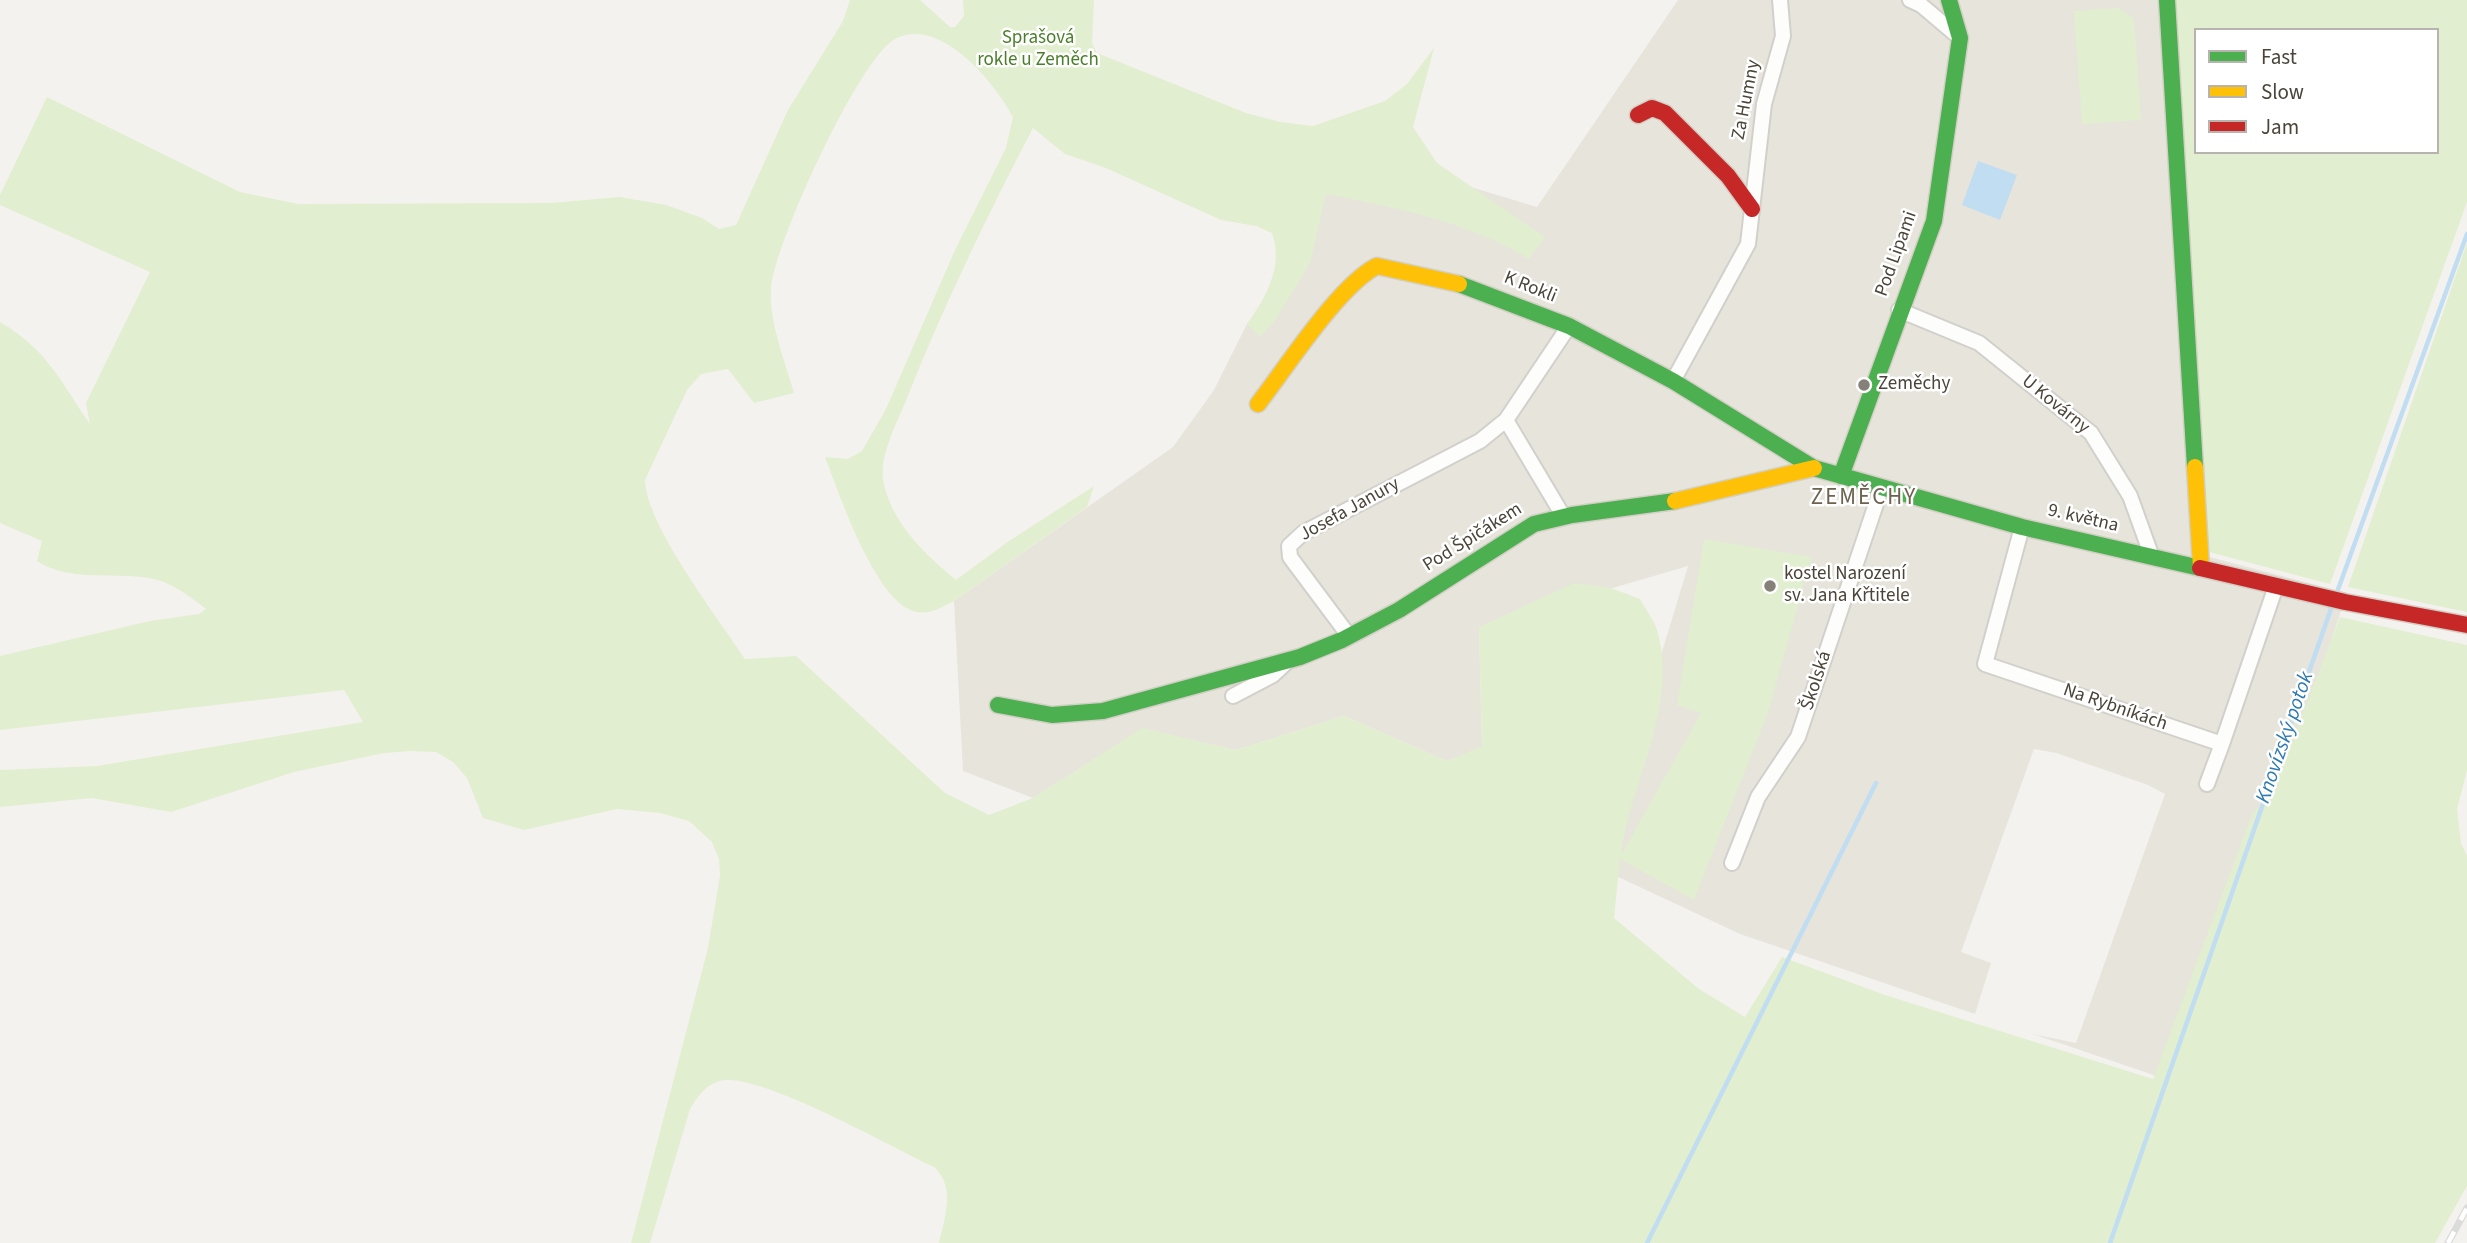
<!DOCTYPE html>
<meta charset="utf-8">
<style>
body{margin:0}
#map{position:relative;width:2467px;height:1243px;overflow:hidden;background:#f4f2ee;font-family:"Source Sans 3",sans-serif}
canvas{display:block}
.legend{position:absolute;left:2194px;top:28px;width:245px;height:126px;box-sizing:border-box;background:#fff;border:2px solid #b7b4b0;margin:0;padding:9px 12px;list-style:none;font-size:21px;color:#4b4439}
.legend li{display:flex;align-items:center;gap:14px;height:35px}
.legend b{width:35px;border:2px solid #b7b4b0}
</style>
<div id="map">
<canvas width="2467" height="1243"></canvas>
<ul class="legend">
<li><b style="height:9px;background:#4caf50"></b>Fast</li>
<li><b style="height:9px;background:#ffc107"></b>Slow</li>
<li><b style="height:9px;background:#c62828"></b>Jam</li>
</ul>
</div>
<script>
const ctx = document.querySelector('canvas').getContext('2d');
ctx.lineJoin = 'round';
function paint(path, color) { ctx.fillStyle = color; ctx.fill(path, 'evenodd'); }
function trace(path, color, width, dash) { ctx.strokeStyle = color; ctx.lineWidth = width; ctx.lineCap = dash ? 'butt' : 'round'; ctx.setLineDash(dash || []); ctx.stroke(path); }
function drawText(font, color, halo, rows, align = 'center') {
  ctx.font = font + ' "Source Sans 3",sans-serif'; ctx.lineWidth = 5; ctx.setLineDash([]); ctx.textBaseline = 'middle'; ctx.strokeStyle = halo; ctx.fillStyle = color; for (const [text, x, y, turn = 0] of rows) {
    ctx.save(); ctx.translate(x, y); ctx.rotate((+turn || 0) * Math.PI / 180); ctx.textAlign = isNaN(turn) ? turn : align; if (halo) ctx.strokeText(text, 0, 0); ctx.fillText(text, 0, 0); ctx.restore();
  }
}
paint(new Path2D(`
 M1678,0h495l33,556 141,37 -164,492 -150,-51 43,9 89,-249 -17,-9 -92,-32 -22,-4 -73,203 30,11 -16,51 -235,-80 -143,-67 91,-301 -209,61 3,120 -35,14 -103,-45 -108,34 -94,-21 -109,69 -70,-27 -9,-170 219,-154 41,-57 33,-66 18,-25 9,-27 71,-123 192,58z`), '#e7e4dc');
paint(new Path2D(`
 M850,0h70l30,27h5l9,-11 -1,-16h131l-2,43 5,10 149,60 34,9 33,4 72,-25 22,-17 27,-36 -21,79 24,36 108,74 -16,22c-63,-38 -131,-51 -203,-65l-16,69 -34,56 -16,18 -13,-13c19,-27 37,-57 25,-91l-16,-7 -35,-6 -115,-52 -41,-14 -32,-26c-46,88 -89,177 -126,270 -9,23 -27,55 -24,81 7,43 42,75 73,101l53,-39 85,-55 -7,21 -133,94c-14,7 -25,15 -41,10 -39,-13 -74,-118 -88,-154l23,2 14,-8 24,-42 69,-159 51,-102 7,-31c-18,-34 -73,-102 -118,-78 -36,19 -122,208 -124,250 -2,34 14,72 23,104l-40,10 -26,-34 -27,5 -14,16 -42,90c1,45 73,138 100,179l51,-3 149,137 44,22 44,-17 109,-70 94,22 108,-34 103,45 35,-15 -3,-119 95,-44 37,5 29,11c5,9 12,19 16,28 25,77 -26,154 -35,228l80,-142 -24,-8 27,-166 108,18 -45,158 -73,185 -74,-41 -6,59 85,71 46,28 37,-60 103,38 268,84 99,-265 21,-23 67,-174 127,28v125l-10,39 4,34 6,13v330l-32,57h-1496c6,-26 17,-56 -5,-76 -39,-18 -178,-97 -214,-86 -15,4 -22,15 -30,28l-40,134h-19l77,-295 12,-72 -1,-17 -7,-17 -23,-21 -29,-8 -43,-4 -93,21 -41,-12 -16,-40 -14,-16 -17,-10 -25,-1 -27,2 -90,19 -123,40 -79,-14 -92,9v-37l97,-4 266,-44 -19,-32 -344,40v-74l150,-35 49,-7 7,-5c-17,-13 -36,-28 -57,-31 -36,-6 -81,4 -112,-17l5,-20 -42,-18v-201c48,28 60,59 90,102l-4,-21 64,-131 -150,-67v-10l47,-98 193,95 58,12 253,-1 69,-6 46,8 36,13 17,11 17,-4 52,-115 55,-89z
 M2176,0h291v202l-137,382 -121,-32zM2196,30h241v122h-241z
 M2118,8l16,10 7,102 -59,4 -8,-113z
 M2467,243v369l-119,-25z`), '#e1eecf');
paint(new Path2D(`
 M1978,161l39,14 -17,45 -38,-15z`), '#c0ddf1');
trace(new Path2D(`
 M2336,595l131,-361
 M1647,1243l229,-460
 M2110,1243l223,-640`), '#c0ddf1', 4.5);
const street = new Path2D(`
 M1910,0l11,5 39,33
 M1899,310l80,33 112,90 39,63 22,61
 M1673,381l75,-137 16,-140 19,-68 -3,-36
 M1506,420l56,94
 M2022,527l-37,137 237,80 54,-158
 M1349,636l-59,-79 -1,-11 14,-13 177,-92 26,-21 63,-94
 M1233,696l40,-21 15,-14
 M2207,784l15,-40
 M1732,863l26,-66 40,-60 83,-248`);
const fast = new Path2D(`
 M2167,0l28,467
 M1459,284l110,42 104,55 141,87 208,59 178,41
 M1841,476l93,-255 26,-183 -11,-38
 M998,705l54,10 51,-4 197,-54 42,-17 57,-30 135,-86 38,-9 103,-14`);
const slow = new Path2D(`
 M1258,404c28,-36 81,-119 119,-138l82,18
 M2195,467l6,100
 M1675,501l139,-33`);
const jam = new Path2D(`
 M1638,115l14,-7 13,5 63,63 24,33
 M2200,568l145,34 122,23`);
trace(street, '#d2d0cb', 18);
trace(fast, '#d3cfc5', 19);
trace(slow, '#d3cfc5', 19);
trace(jam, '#d3cfc5', 19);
trace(street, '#fdfdfc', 14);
trace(fast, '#4caf50', 16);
trace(slow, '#ffc107', 16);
trace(jam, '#c62828', 16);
const rail = new Path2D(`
 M2448,1243l19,-35`);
trace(rail, '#dbdbda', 7);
trace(rail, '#fff', 4.5, [13]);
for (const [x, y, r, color] of [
 [1864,385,7,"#868178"],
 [1770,586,7,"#868178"]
]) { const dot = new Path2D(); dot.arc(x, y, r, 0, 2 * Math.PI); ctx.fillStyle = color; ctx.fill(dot); trace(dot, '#fff', 2.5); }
drawText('19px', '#4a7f2a', '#fff', [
 ["Sprašová",1038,39],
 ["rokle u Zeměch",1038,61]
]);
drawText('19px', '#4b4439', '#fff', [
 ["Za Humny",1747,100,-79],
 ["Pod Lipami",1897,254,-70],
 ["K Rokli",1530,288,22],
 ["U Kovárny",2055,405,39],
 ["Josefa Janury",1350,510,-29],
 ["9. května",2083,519,13],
 ["Pod Špičákem",1473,538,-32],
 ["Školská",1817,681,-72],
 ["Na Rybníkách",2115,708,19]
]);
drawText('19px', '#4b4439', '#fff', [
 ["Zeměchy",1878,385],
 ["kostel Narození",1784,575],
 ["sv. Jana Křtitele",1784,597]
], 'left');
drawText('italic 21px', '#2e7ab2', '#fff', [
 ["Knovízský potok",2286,738,-71]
]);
ctx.letterSpacing = '2px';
drawText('23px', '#6e6250', '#fff', [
 ["ZEMĚCHY",1864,499]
]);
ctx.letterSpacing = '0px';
</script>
